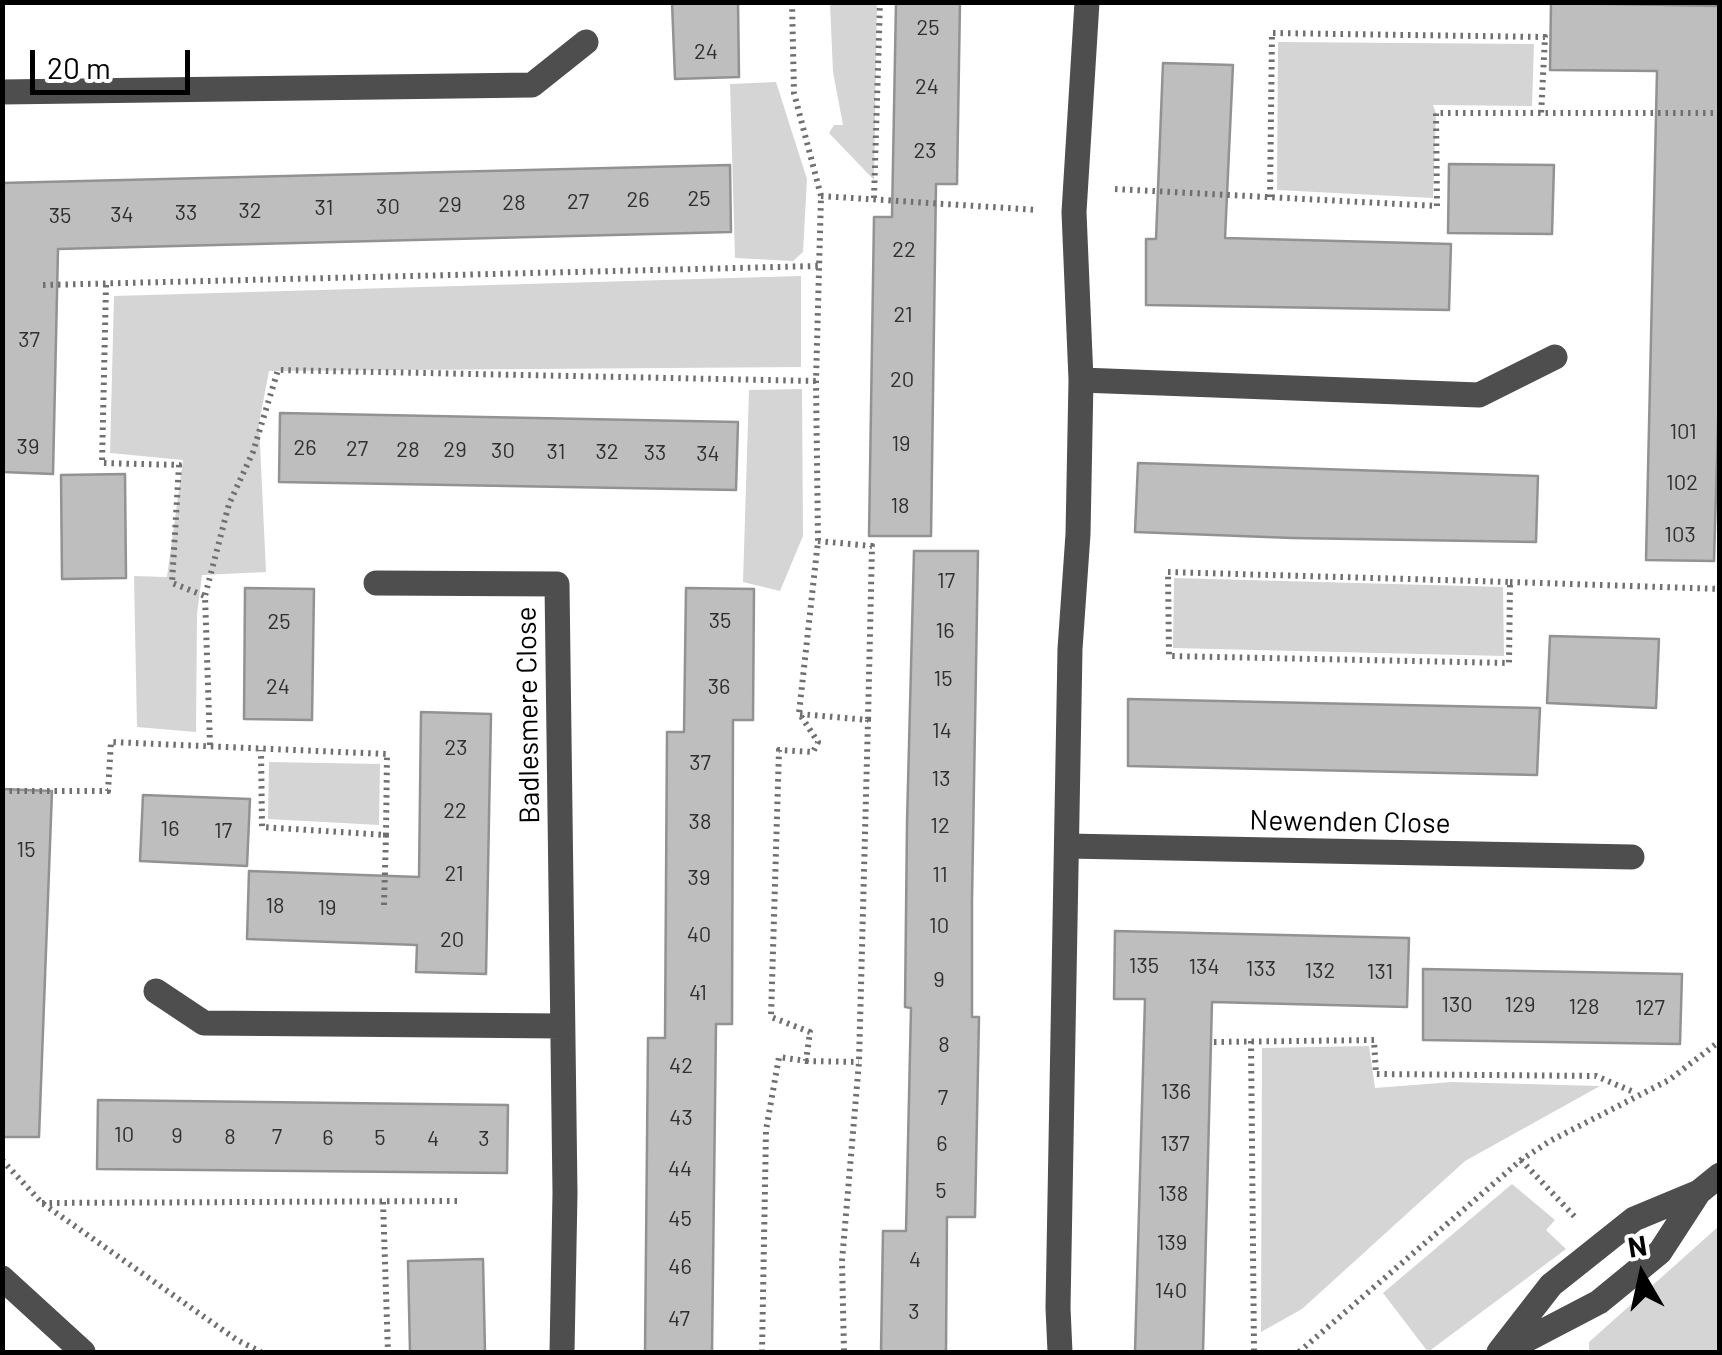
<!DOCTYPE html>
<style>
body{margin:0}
#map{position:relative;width:1722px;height:1355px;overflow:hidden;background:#fff;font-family:Barlow,sans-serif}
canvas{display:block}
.frame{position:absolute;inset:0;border:5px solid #000;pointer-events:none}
.north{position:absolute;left:1592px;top:1225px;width:100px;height:100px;-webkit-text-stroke:8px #fff;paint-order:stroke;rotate:351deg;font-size:28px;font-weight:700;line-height:40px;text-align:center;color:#000}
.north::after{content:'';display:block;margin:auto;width:35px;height:45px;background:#000;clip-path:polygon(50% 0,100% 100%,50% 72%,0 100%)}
.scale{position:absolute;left:30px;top:50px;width:160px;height:45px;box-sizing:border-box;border:5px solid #000;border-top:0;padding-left:12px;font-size:30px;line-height:35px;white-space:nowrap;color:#000;-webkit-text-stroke:8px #fff;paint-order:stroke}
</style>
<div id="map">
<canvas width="1722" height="1355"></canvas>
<div class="frame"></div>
<div class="north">N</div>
<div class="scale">20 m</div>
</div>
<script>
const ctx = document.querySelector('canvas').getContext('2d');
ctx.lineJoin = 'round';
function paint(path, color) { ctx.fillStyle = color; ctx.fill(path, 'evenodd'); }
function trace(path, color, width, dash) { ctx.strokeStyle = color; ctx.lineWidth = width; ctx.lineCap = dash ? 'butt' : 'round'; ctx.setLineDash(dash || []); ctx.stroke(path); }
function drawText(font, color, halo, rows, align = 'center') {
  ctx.font = font + ' Barlow,sans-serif'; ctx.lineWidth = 8; ctx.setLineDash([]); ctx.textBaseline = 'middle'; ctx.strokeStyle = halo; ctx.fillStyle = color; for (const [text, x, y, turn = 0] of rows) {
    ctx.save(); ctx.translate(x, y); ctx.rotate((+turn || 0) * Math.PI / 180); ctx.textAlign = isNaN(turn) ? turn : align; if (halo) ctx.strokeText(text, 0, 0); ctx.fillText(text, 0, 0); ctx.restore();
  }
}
paint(new Path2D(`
 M830,3h47l-3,177 -45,-47 5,-8h9l-10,-53z
 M1278,42l256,2 -2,62 -99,-1 3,8 -3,85 -156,-8z
 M776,82l31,97 -4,73 -10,9 -58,-3 -5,-174z
 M801,276v91l-532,4 -10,52 7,149 -64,3 -5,39 -1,118 -59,-5 -3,-151 33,1 16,-117 -73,-7 4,-157z
 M802,389l1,147 -23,55 -37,-9 6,-192z
 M1174,578l329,9 1,69 -331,-8z
 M269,762l111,2 -1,61 -111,-6z
 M1369,1046l6,42 77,-6 148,4 -135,75 -163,148 -41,23 1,-284z
 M1512,1184l43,36 -9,10 20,19 -138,103 -45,-59z
 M1719,1226v126h-130v-10z`), '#d5d5d5');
const building = new Path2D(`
 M672,2h66l1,75 -64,2z
 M896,2h64l-3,182h-21l-5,352h-62l5,-319h18z
 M1551,3l169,3v349l-6,206 -68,-1 11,-489 -107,-1z
 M1163,63l70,2 -8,173 226,6 -2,66 -303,-5v-66h10z
 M1449,164l105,1 -2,69 -104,-1z
 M730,165l1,67 -673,17 -5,225 -51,-2v-289z
 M280,413l458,9 -2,68 -457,-8z
 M1138,463l400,13 -2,66 -244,-4 -157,-6z
 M125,474l1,104 -64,1 -1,-104z
 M914,551h64l-6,349v117h7l-4,200h-28l-1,135h-65l2,-121h23l5,-223 -6,-1 2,-184z
 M245,588l69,1 -2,131 -68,-1z
 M686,588l68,1 -1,131h-20l-1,304h-16l-4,328h-67l3,-314h17l2,-306h17z
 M1550,636l109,3 -3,69 -109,-5z
 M1128,699l412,9 -3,67 -409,-9z
 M421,712l70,2 -5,260 -70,-2 1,-27 -170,-6 2,-68 170,6z
 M2,789l50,2 -13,346h-37z
 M143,795l107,4 -3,67 -107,-5z
 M1115,931l294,7 -2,69 -195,-5 -9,350h-68l10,-353h-31z
 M1423,969l259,5 -2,70 -257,-4z
 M98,1100l410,5 -1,68 -410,-4z
 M483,1259l2,93h-75l-2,-91z`);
paint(building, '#bebebe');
trace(building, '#929292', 2.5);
trace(new Path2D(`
 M1115,189l322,17 -1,-93h284
 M821,196l217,14
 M1270,197l2,-164 273,4 -4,78
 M874,198l6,-196
 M43,285l775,-19
 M106,285l-4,178 77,2 -7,118 33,13
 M818,541l54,5 -4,174
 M1168,572l342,10 -1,81 -340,-7z
 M1510,582l210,7
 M800,714l68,6 -9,342 -17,199 2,91
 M210,745l-5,-149 24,-92 24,-52 25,-82 538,11
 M2,791h106l3,-49 276,12 -1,81 -124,-8 -1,-77
 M384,905l2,-70
 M1251,1041l3,311
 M1214,1042l160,-2 2,34 220,2 40,17
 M806,1061l53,1
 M2,1160l40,43 195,137 24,12
 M1521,1160l54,57
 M383,1202l5,150
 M42,1203l416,-2
 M762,1352l4,-222 13,-73 27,4 4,-29 -39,-15 8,-267 34,2 5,-10 -19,-29 19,-172 -2,-160 5,-185 -27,-103 -2,-91
 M1299,1352l222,-192 29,-19 119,-61 51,-39`), '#707070', 6, [2.5, 5]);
trace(new Path2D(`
 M2,92l530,-7 54,-43
 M1081,380l398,15 76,-38
 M376,583l181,1 8,609 -3,159
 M1067,846l565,11
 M156,991l48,32 358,3
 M2,1278l81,74
 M1507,1350l92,-48 61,-50 39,-60
 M1060,1352l-2,-44 12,-659 8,-115 3,-154 -7,-168 13,-210
 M1499,1352l52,-67 29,-23 54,-43 65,-27 21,-17`), '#4e4e4e', 25);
drawText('22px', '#303030', null, [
 ["25",928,28],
 ["24",706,52],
 ["24",927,87],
 ["23",925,151],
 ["25",699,199],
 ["26",638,200],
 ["27",578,202],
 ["28",514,203],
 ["29",450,205],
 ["30",388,207],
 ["31",324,208],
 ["32",250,211],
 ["33",186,213],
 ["34",122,215],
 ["35",60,216],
 ["22",904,250],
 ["21",903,315],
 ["37",29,340],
 ["20",902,380],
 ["101",1683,432],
 ["19",901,444],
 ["39",28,447],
 ["26",305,448],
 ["27",357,449],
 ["28",408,450],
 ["29",455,450],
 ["30",503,451],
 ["31",556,452],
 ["32",607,452],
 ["33",655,453],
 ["34",708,454],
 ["102",1682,483],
 ["18",900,506],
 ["103",1680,535],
 ["17",946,581],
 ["35",720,621],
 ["25",279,622],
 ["16",945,631],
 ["15",943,679],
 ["24",278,687],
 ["36",719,687],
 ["14",942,731],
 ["23",456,748],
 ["37",700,763],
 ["13",941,779],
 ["22",455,811],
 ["38",700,822],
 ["12",940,826],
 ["16",170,829],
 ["17",223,831],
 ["15",26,850],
 ["21",454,874],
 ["11",940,875],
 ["39",699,878],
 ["18",275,906],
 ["19",327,908],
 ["10",939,926],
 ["40",699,935],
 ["20",452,940],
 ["135",1144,966],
 ["134",1204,967],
 ["133",1261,969],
 ["132",1320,971],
 ["131",1380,972],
 ["9",939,980],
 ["41",698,993],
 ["130",1457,1005],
 ["129",1520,1005],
 ["128",1584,1007],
 ["127",1650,1008],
 ["8",944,1045],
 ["42",681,1066],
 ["136",1176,1092],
 ["7",943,1098],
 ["43",681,1118],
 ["10",124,1135],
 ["9",177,1136],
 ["8",230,1137],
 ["7",277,1137],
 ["6",328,1138],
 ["5",380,1138],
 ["4",433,1139],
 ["3",484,1139],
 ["6",942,1144],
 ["137",1175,1144],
 ["44",680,1169],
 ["5",941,1191],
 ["138",1173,1194],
 ["45",680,1219],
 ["139",1172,1243],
 ["4",915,1260],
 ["46",680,1267],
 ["140",1171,1291],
 ["3",914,1312],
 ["47",679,1319]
]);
drawText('28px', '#000', '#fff', [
 ["Badlesmere Close",528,715,-91],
 ["Newenden Close",1350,822,1]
]);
</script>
